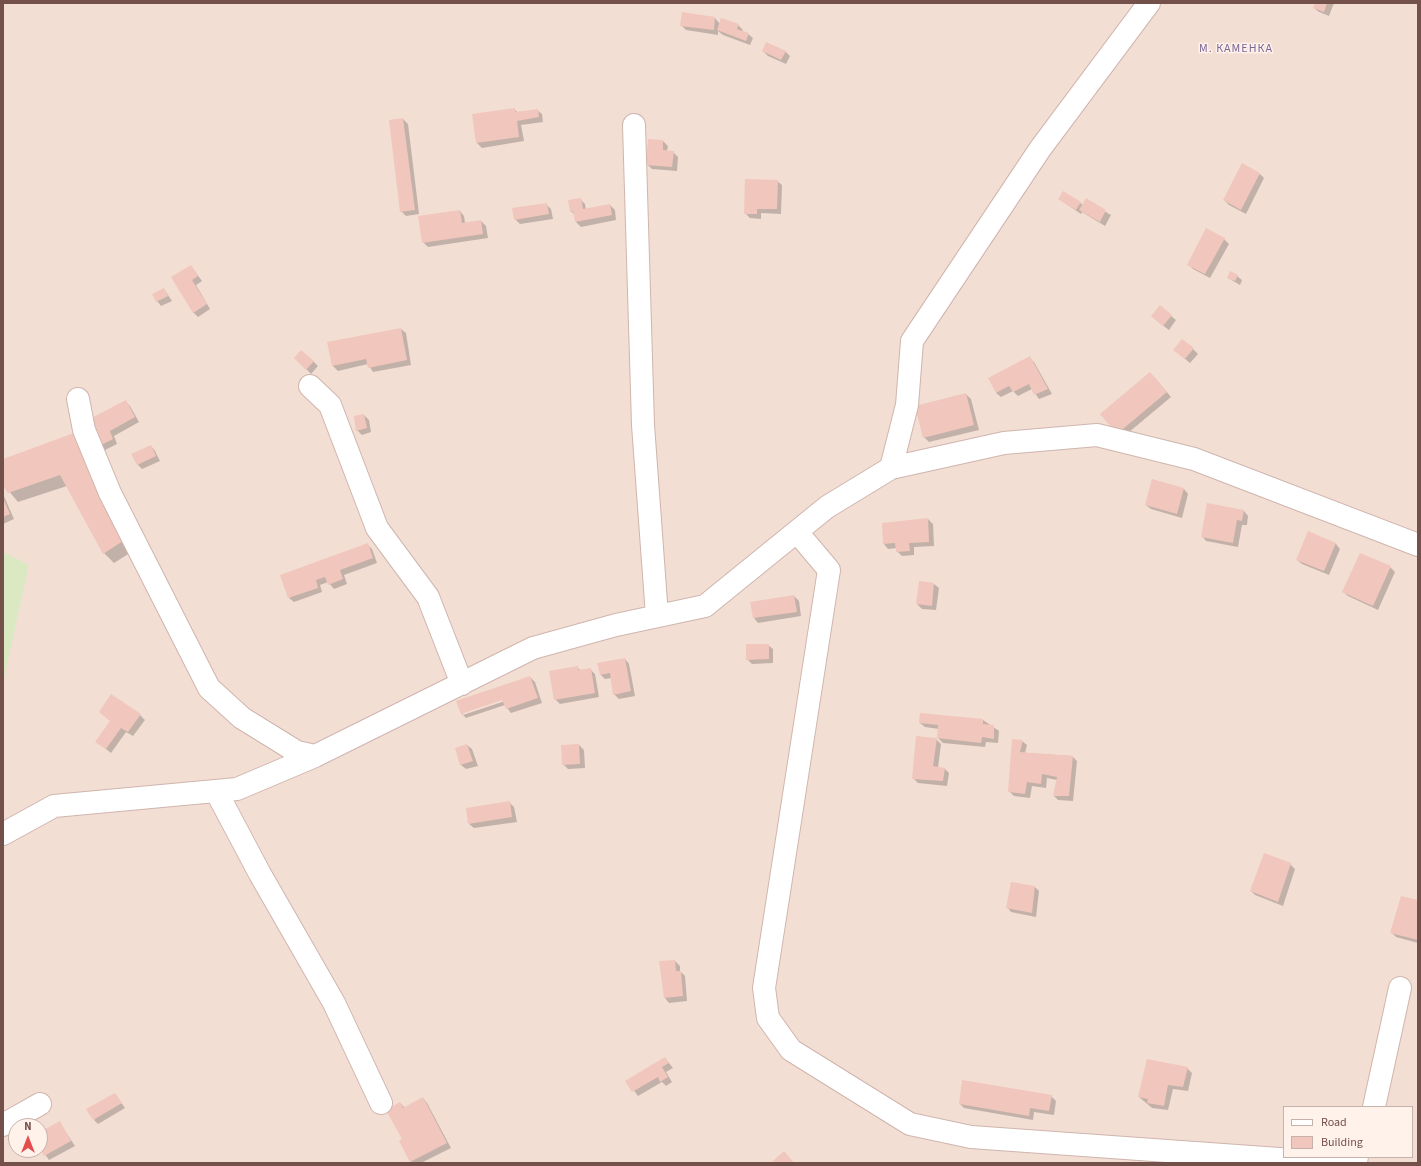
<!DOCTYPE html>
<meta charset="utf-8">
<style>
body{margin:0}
#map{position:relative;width:1421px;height:1166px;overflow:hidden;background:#fceee4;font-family:"Source Sans 3",sans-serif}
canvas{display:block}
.frame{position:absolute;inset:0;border:4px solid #74504a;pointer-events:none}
.legend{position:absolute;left:1283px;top:1106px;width:130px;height:52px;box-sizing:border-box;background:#fff2eb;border:1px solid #c7b1ab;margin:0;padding:5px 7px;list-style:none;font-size:12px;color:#74504a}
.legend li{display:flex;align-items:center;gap:8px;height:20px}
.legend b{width:20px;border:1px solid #c7b1ab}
.north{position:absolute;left:8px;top:1118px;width:40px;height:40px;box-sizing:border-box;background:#fff2eb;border:1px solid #c7b1ab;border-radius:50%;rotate:0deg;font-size:11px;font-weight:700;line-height:16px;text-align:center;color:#74504a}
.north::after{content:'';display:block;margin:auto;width:14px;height:18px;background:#e44d4b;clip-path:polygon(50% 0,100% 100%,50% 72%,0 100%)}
</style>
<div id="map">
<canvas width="1421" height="1166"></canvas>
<div class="frame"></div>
<ul class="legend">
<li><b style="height:5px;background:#fff"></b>Road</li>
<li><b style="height:11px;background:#f1c6bc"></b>Building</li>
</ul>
<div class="north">N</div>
</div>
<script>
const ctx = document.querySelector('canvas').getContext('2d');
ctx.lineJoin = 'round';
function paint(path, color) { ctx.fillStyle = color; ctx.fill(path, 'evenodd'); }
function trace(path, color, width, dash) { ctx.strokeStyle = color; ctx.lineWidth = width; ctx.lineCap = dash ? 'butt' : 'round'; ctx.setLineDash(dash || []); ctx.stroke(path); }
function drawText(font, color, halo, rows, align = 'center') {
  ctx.font = font + ' "Source Sans 3",sans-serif'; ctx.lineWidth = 3; ctx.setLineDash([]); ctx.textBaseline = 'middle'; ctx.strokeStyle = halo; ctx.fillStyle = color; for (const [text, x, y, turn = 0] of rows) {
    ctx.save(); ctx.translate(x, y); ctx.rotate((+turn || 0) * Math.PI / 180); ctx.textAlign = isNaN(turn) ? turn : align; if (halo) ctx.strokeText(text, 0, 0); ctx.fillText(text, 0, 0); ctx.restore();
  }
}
paint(new Path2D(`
 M3,3h1415v1160h-1415zM1284,1107h128v50h-128zM16,1126h24v24h-24z`), '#f3ded3');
paint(new Path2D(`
 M3,552l26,13 -26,118z`), '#dbe9c3');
paint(new Path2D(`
 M1316,3h18l-5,13 -10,-4 -5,-4z
 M715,18l5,6 18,1 5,5 -1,2 6,2 5,4 -3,7 -27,-10 -5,-4v4l-32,-5 -5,-5z
 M763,51h22l5,5 -4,8 -18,-8z
 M514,109l4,4 19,-3 5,4 1,8 -22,3 3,16 -42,7 -5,-5z
 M403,119l5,5 11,90 -13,2 -5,-5z
 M663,141l5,5 -1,5 6,1 5,5 -1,14 -25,-2 -5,-5z
 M1260,174l4,4 -18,36 -17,-9 -5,-5z
 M777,181l5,4 -1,29 -20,-1v6l-11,-1 -5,-5z
 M580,199l5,5 1,6 24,-5 5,5 1,10 -35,7 -5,-5 -1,-7 -4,-4z
 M1059,199l21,4 3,2 3,-5 25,15 -6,11 -23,-14 -1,2z
 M546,204l5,5 2,10 -33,5 -5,-5z
 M460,211l4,5 1,7 16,-2 5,5 2,12 -60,9 -5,-5z
 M1224,239l5,5 -19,34 -17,-9 -5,-5z
 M191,266l11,15 -6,4 14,24 -12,8 -5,-5z
 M1237,276l5,4 -2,5 -12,-7z
 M164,289l8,12 -11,5 -4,-5z
 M1160,307l16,13 -7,10 -12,-9z
 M401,329l5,4 5,32 -38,7 -5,-8 -30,7 -5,-5 -5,-23z
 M1193,349l5,5 -8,9 -16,-13z
 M296,358l17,3 5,5 -7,8z
 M1029,358l5,4 18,32 -13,5 -7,-10 -14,7 -5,-5 -12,6 -5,-4z
 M1155,378l16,19 -49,41 -4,-5z
 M966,394l5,5 8,31 -50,12 -5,-5z
 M126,402l4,4 9,16 -25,14 3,8 -12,6 -5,-5z
 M364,415l5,5 2,12 -9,3 -5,-5z
 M74,434l59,117 -19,12 -10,-10 -37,-67 -49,16 -15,-18v-24z
 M151,446l4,5 5,10 -18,8 -4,-4z
 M1184,489l4,5 -6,24 -31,-9 -5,-4z
 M3,494l11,25 -11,5z
 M1244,511l4,5 -1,9h-5l-4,22 -32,-6 -4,-5z
 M928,519l5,5 1,22 -20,1v8l-12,1 -5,-5v-3l-9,1 -4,-5 -1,-20z
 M1309,533l27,11 4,5 -11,26 -27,-11 -5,-4z
 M368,545l4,4 5,14 -33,12 3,9 -13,5 -6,-7 -8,3 2,7 -28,10 -5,-4z
 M1390,567l5,5 -17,38 -30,-14 -5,-4z
 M920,582l14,2 5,4 -3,22 -14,-1 -5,-5z
 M794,596l5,5 2,15 -43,7 -4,-5z
 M768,645l5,4v14l-21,1 -5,-5z
 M625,659l4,5 6,32 -16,3 -5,-5 -2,-16 -7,1 -5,-5z
 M577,667l4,4 9,-2 5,5 4,23 -39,7 -5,-5z
 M530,677l5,5 7,21 -31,10 -6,-8 -39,13 -4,-4 -4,-13zM507,698l1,2 -45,15v-3z
 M100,712l40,3 5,5 -12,16 -7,-4 -15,21 -14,-11 14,-21z
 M983,720l16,11 -1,12 -12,-1 -1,5 -42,-4 -5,-5 1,-9 -14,-2 -5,-4z
 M936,739l5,5 -3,24h6l5,5 -2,13 -29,-3 -5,-5z
 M1022,741l5,4 -2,8 47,3 5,5 -4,40 -15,-1 -4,-4 3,-16 -10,-2 -1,10 -14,-2 -2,12 -16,-2 -5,-5z
 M467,745l5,4 6,17 -12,3 -5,-4z
 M579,745l5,5 1,18 -17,1 -5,-5z
 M509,802l5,5 3,15 -43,6 -5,-4z
 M1290,864l5,5 -12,37 -28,-11 -4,-4z
 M1035,887l4,4 -3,26 -25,-5 -4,-5z
 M1418,901v42l-22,-6 -4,-4z
 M675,961l5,5v5l5,5 2,25 -18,2 -4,-5z
 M665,1058l8,10 -7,4 6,10 -6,4 -4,-4 -24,14 -11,-15z
 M1187,1068l5,5 -4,18 -15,-2 -5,21 -16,-2 -13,-11z
 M115,1094l10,14 -27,16 -4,-4z
 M1051,1096l5,5 -2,14 -20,-3 -1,8 -69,-12 -4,-4z
 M423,1098l4,5 24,45 -30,15h-9l-9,-24 -3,-36 5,5z
 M59,1122l16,24 -26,14 -9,-13v-14z`), '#0003');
paint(new Path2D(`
 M1315,3h12l-3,9 -11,-4z
 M682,12l33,5 -1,13 -34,-4z
 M721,18l18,6 -2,5 12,4 -3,8 -29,-11z
 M766,42l20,9 -5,9 -19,-9z
 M515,108v4l23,-3 1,8 -22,4 2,16 -43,6 -4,-29z
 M403,118l12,92 -15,2 -11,-92z
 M648,139l15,1v10l11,1 -2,16 -26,-2z
 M1242,163l18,10 -19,37 -18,-10z
 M745,179l33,1 -1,29h-20v5h-13z
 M1063,191l18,11 -5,8 -18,-11z
 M581,198l2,11 27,-5 2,11 -37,7 -2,-11 -3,1 -2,-12z
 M1086,198l20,12 -6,12 -21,-12z
 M547,203l2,11 -35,6 -2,-12z
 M460,210l2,13 19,-3 2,14 -61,9 -4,-27z
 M1206,228l19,10 -20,36 -18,-9z
 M191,265l7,11 -6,4 15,24 -14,9 -22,-36z
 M1230,271l8,4 -3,6 -8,-3z
 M164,288l4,8 -12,6 -4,-8z
 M1160,305l12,10 -9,11 -12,-10z
 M401,328l6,32 -39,8 -2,-9 -34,7 -5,-24z
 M1182,339l12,9 -9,11 -12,-9z
 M301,350l13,11 -8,9 -12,-12z
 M1030,356l18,33 -14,6 -5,-11 -16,8 -4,-6 -13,7 -8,-15z
 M1150,372l17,20 -50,42 -17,-20z
 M966,393l8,32 -51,13 -8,-32z
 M126,400l9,17 -25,14 3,8 -14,7 -13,-25z
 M364,414l3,14 -11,3 -2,-15z
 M74,433l49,108 -20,13 -43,-79 -52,18 -5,-7v-27z
 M151,445l5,11 -19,9 -6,-11z
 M1152,479l32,9 -7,26 -32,-9z
 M3,498l7,16 -7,3z
 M1207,503l37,7 -2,11 -5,-1 -4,23 -32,-6z
 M928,518l1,24 -20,1 1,8 -14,1 -1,-9 -12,1 -1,-21z
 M1308,531l28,12 -12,28 -28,-11z
 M368,543l5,15 -33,12 3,9 -15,6 -3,-8 -9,3 2,8 -30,10 -8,-23z
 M1360,553l31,13 -18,40 -31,-14z
 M919,581l15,2 -2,23 -16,-2z
 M794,595l3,17 -44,6 -3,-16z
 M746,644h23v15l-23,1z
 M625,658l6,33 -18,4 -3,-22 -10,2 -3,-12z
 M578,666v4l13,-2 4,25 -41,7 -5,-29z
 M530,676l8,22 -32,11 -4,-9 -41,14 -5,-13z
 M111,694l30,20 -13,18 -7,-4 -15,21 -11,-7 15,-21 -11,-9z
 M920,713l63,6v5l11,1v14l-12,-2 -1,6 -44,-5 1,-13 -19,-2z
 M916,736l21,2 -4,28 12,2 -2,13 -31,-2z
 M1012,739l11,1 -3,12 53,4 -4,40h-16l4,-19 -15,-3 -1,10 -14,-2 -2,12 -17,-2z
 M467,744l6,17 -13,4 -5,-17z
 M579,744l1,20 -18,1 -1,-20z
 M510,801l2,16 -44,7 -2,-16z
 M1264,853l27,10 -13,39 -28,-11z
 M1011,882l24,4 -3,27 -26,-5z
 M1401,896l17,4v40l-28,-7z
 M675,960l1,11h5l2,25 -19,2 -5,-37z
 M665,1057l4,6 -7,4 6,10 -8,5 -2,-5 -26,15 -7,-11z
 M1147,1059l41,8 -5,20 -15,-2 -4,21 -17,-3 1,-4 -10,-2z
 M962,1080l90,15 -3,16 -19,-3 -1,8 -70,-12z
 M115,1093l7,10 -29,17 -7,-11z
 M423,1097l24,46 -37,19 -11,-21 3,-2 -16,-29 14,-8 3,6z
 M60,1121l11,20 -27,15 -4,-7v-17z
 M784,1151l10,12h-23z`), '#f1c6bc');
const minor = new Path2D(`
 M634,125l9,300 14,191
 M310,386l20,19 47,123 51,69 34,87
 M78,399l6,31 26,63 99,195 33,30 55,34 18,4
 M891,468l113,-25 93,-8 97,24 224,86
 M797,532l32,38 -65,418 4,30 23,32 119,74 61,13 350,25 36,-5
 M216,791l44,83 74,129 47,100
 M3,834l51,-28 183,-17 78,-33 218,-108 83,-23 89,-19 122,-99 64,-39 16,-63 5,-64 128,-192 109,-146
 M1374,1107l26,-119
 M3,1125l37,-21`);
trace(minor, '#cfb5ae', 24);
trace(minor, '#fff', 22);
ctx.letterSpacing = '1px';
drawText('12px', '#7c6697', '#fff2eb', [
 ["М. КАМЕНКА",1236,49]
]);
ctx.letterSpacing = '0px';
</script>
